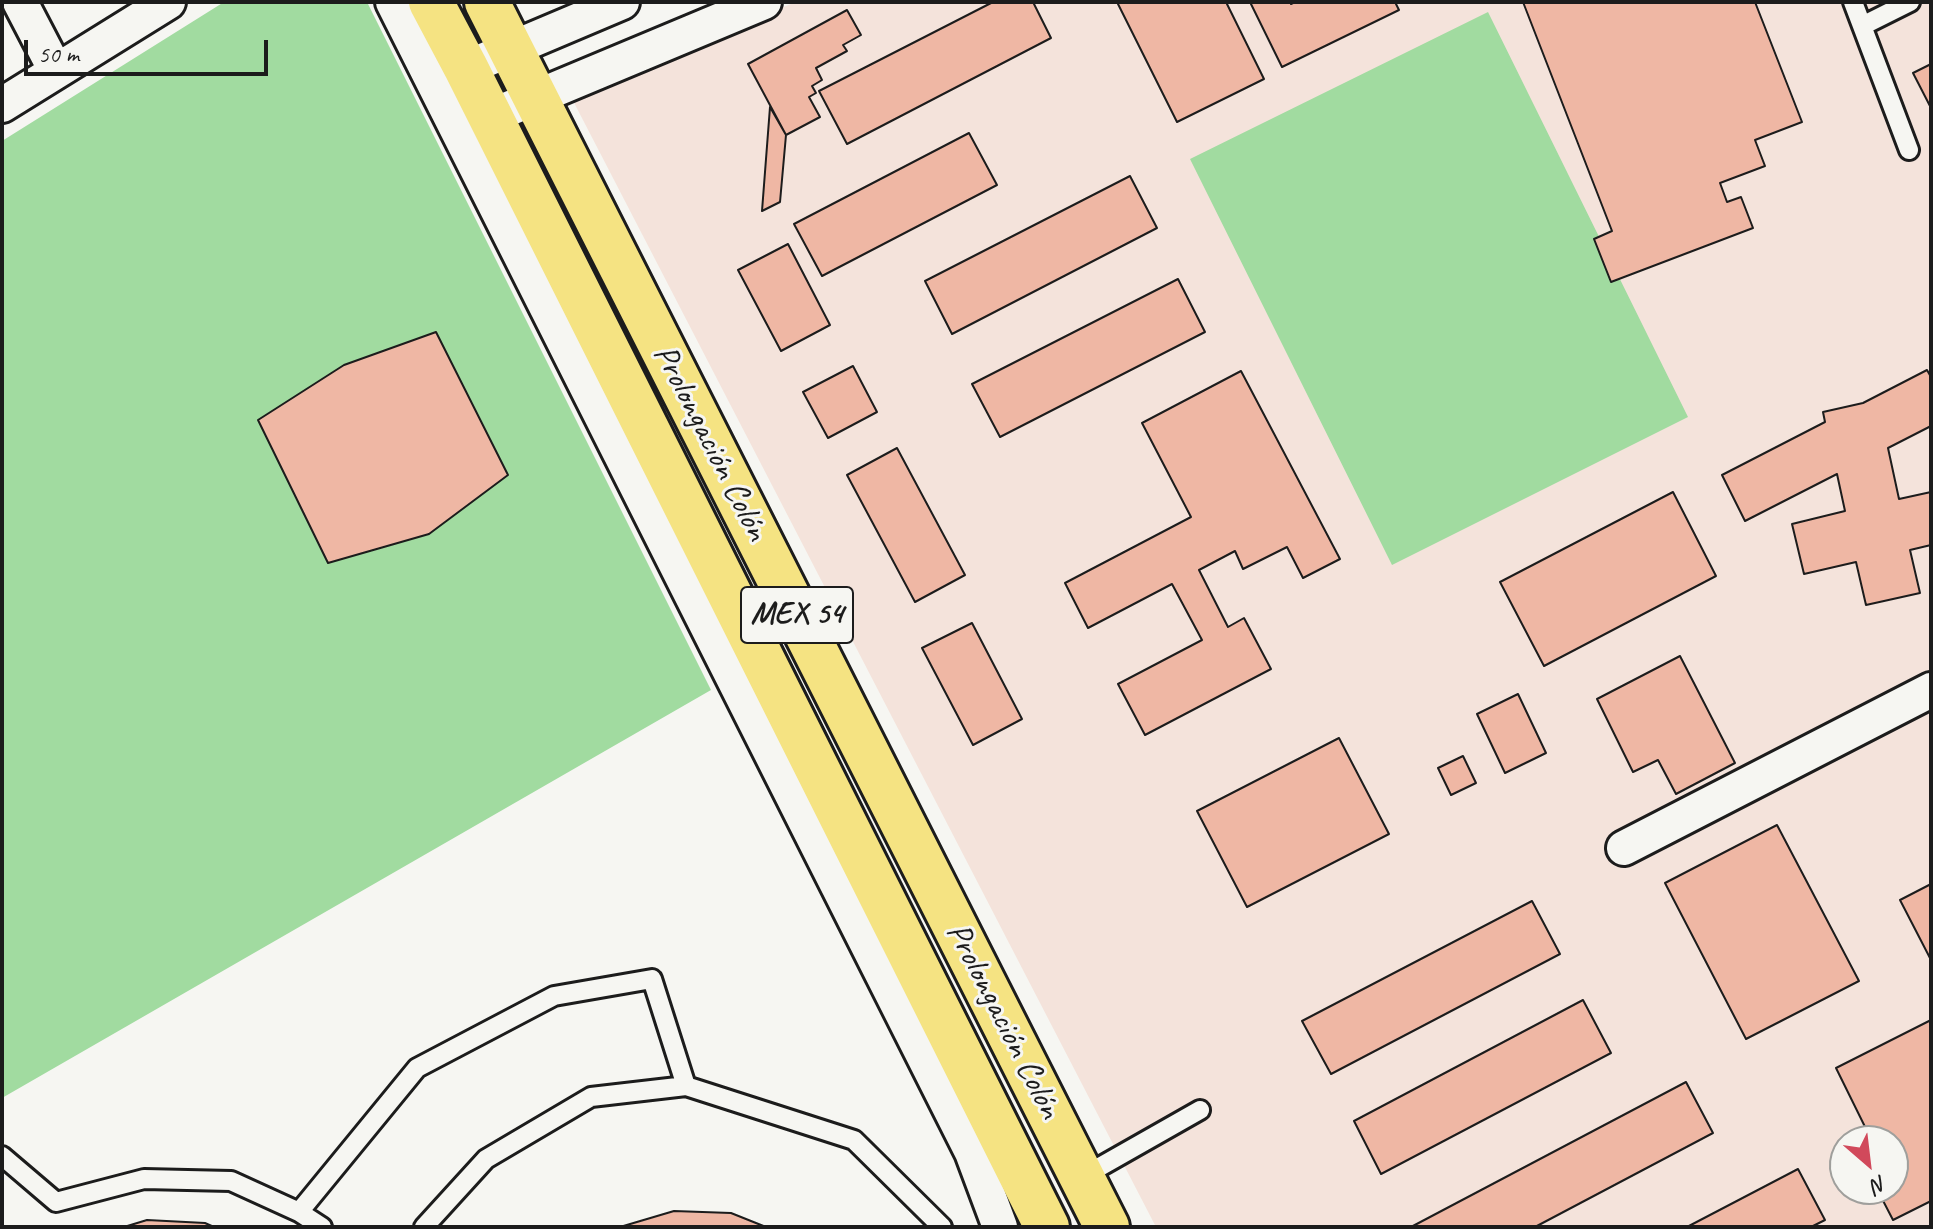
<!DOCTYPE html>
<meta charset="utf-8">
<style>
body{margin:0}
#map{position:relative;width:1933px;height:1229px;overflow:hidden;background:#f6f6f2;font-family:Caveat,sans-serif}
canvas{display:block}
.frame{position:absolute;inset:0;border:4px solid #1c1c1c;pointer-events:none}
.north{position:absolute;left:1829px;top:1125px;width:80px;height:80px;box-sizing:border-box;background:#f6f6f2;border:2px solid #9f9f9c;border-radius:50%;rotate:152deg;font-size:22px;font-weight:700;line-height:32px;text-align:center;color:#1c1c1c}
.north::after{content:'';display:block;margin:auto;width:28px;height:36px;background:#d1495b;clip-path:polygon(50% 0,100% 100%,50% 72%,0 100%)}
.scale{position:absolute;left:24px;top:40px;width:244px;height:36px;box-sizing:border-box;border:4px solid #1c1c1c;border-top:0;padding-left:10px;font-size:24px;line-height:28px;white-space:nowrap;color:#1c1c1c;-webkit-text-stroke:6px #f6f6f2;paint-order:stroke}
</style>
<div id="map">
<canvas width="1933" height="1229"></canvas>
<div class="frame"></div>
<div class="north">N</div>
<div class="scale">50 m</div>
</div>
<script>
const ctx = document.querySelector('canvas').getContext('2d');
ctx.lineJoin = 'round';
function paint(path, color) { ctx.fillStyle = color; ctx.fill(path, 'evenodd'); }
function trace(path, color, width, dash) { ctx.strokeStyle = color; ctx.lineWidth = width; ctx.lineCap = dash ? 'butt' : 'round'; ctx.setLineDash(dash || []); ctx.stroke(path); }
function drawText(font, color, halo, rows, align = 'center') {
  ctx.font = font + ' Caveat,sans-serif'; ctx.lineWidth = 6; ctx.setLineDash([]); ctx.textBaseline = 'middle'; ctx.strokeStyle = halo; ctx.fillStyle = color; for (const [text, x, y, turn = 0] of rows) {
    ctx.save(); ctx.translate(x, y); ctx.rotate((+turn || 0) * Math.PI / 180); ctx.textAlign = isNaN(turn) ? turn : align; if (halo) ctx.strokeText(text, 0, 0); ctx.fillText(text, 0, 0); ctx.restore();
  }
}
paint(new Path2D(`
 M796,2h1135v1225h-775l-587,-1134zM1845,1141h48v48h-48z`), '#f4e3db');
paint(new Path2D(`
 M224,2h143l344,688 -709,408v-957z
 M1488,12l200,405 -296,148 -202,-406z`), '#a1dba0');
const building = new Path2D(`
 M993,2h40l18,36 -204,106 -28,-53z
 M1117,2h109l38,77 -87,43z
 M1250,2h40l1,2 4,-2h100l4,8 -117,57z
 M1523,2h232l47,120 -47,18 10,26 -45,17 7,19 14,-5 12,31 -142,54 -17,-43 18,-8z
 M847,10l14,25 -18,10 4,6 -31,17 6,12 -10,6 4,7 -7,4 11,20 -34,18 -38,-71z
 M1931,64v44l-18,-35z
 M770,107l16,28 -6,67 -18,9z
 M969,133l28,52 -175,91 -28,-52z
 M1130,176l27,52 -205,106 -27,-53z
 M788,244l42,81 -49,26 -43,-81z
 M1178,279l27,53 -205,105 -28,-53z
 M436,332l72,143 -79,59 -101,29 -70,-143 86,-55z
 M853,366l24,46 -49,26 -25,-46z
 M1927,370l4,7v49l-43,22 11,51 32,-7v53l-21,5 10,43 -54,12 -10,-43 -52,12 -12,-50 53,-13 -8,-37 -92,47 -23,-46 103,-53 -2,-10 40,-9z
 M1241,371l99,188 -37,19 -16,-31 -44,22 -8,-18 -36,19 29,57 16,-9 27,51 -126,66 -27,-51 84,-44 -30,-56 -84,44 -23,-45 126,-66 -49,-94z
 M897,448l68,127 -50,27 -68,-127z
 M1673,492l43,84 -172,90 -44,-84z
 M972,623l50,96 -49,26 -51,-97z
 M1680,656l55,107 -59,31 -18,-34 -25,12 -36,-73z
 M1518,694l28,59 -41,20 -28,-59z
 M1339,738l50,96 -142,73 -50,-96z
 M1463,756l13,27 -25,12 -13,-27z
 M1777,825l82,156 -113,58 -81,-156z
 M1931,884v76l-31,-60z
 M1532,901l28,53 -229,120 -29,-53z
 M1583,1000l28,53 -230,121 -27,-53z
 M1931,1020v181l-38,19 -16,-31h16v-48h-21l-36,-73z
 M1686,1082l27,51 -178,94h-124z
 M1798,1169l27,51 -14,7h-124z
 M674,1211l57,2 35,14h-146z
 M147,1220l58,3 9,4h-90z`);
paint(building, '#efb7a4');
trace(building, '#1c1c1c', 2);
const lane = new Path2D(`
 M1853,2l56,148
 M1862,26l48,-24
 M2,1156l54,46 88,-23 87,2 68,31 23,15
 M1082,1177l118,-67
 M299,1212l118,-144 137,-72 98,-17 34,107
 M424,1227l62,-68 105,-62 95,-11 168,54 88,87`);
const street = new Path2D(`
 M20,2l36,69
 M393,2l579,1150 28,75
 M466,68l156,-66
 M2,105l166,-103
 M489,117l275,-115
 M1624,848l307,-158`);
const primary = new Path2D(`
 M431,2l35,66 581,1159
 M487,2l620,1225`);
trace(lane, '#1c1c1c', 24);
trace(street, '#1c1c1c', 40);
trace(primary, '#1c1c1c', 50);
trace(lane, '#f6f6f2', 18);
trace(street, '#f6f6f2', 34);
trace(primary, '#f5e382', 44);
for (const [x, y, w] of [
 [797,615,112]
]) { const box = new Path2D(); box.roundRect(x - w / 2, y - 28, w, 56, 6); ctx.fillStyle = '#f6f6f2'; ctx.fill(box); trace(box, '#1c1c1c', 2); }
drawText('bold 32px', '#1c1c1c', null, [
 ["MEX 54",797,615]
]);
drawText('34px', '#1c1c1c', '#f6f6f2', [
 ["Prolongación Colón",710,443,63],
 ["Prolongación Colón",1003,1021,63]
]);
</script>
